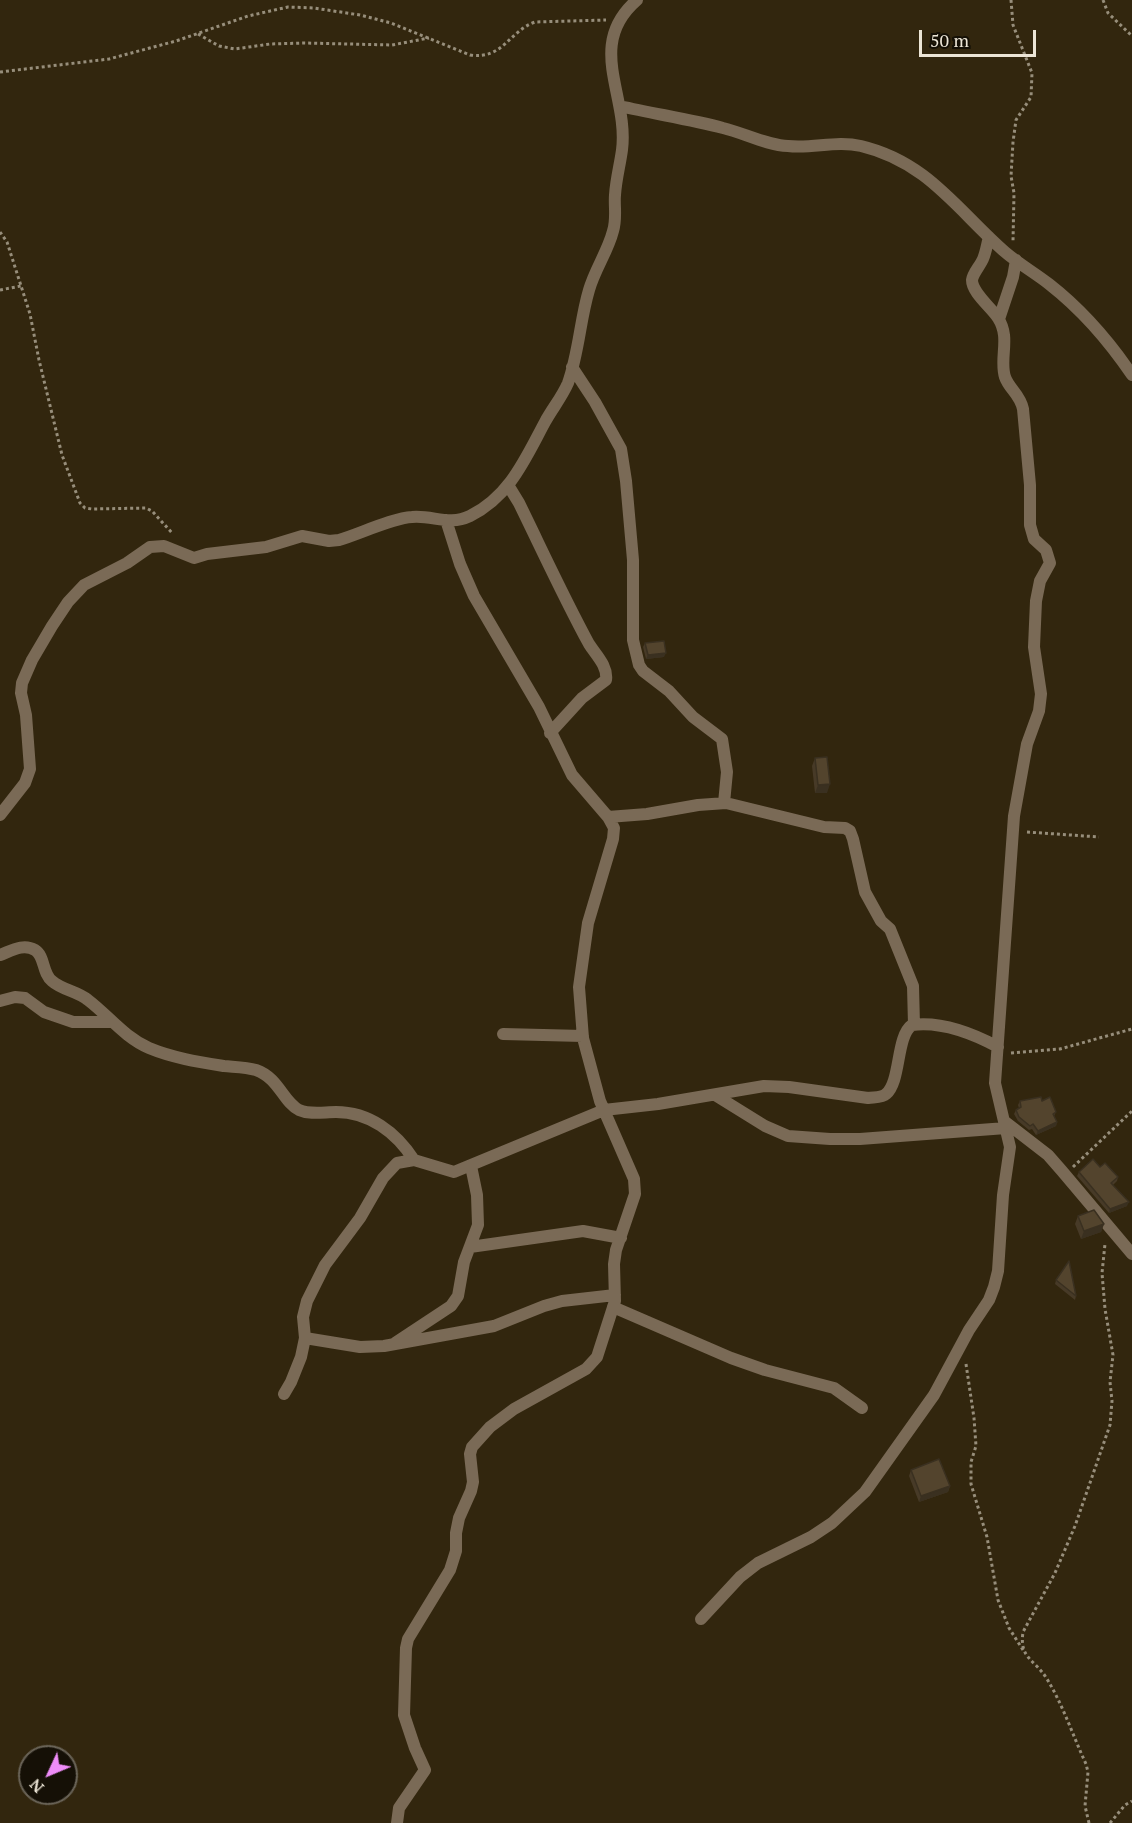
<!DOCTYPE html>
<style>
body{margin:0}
#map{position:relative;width:1132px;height:1823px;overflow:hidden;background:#32260e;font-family:"PT Serif",serif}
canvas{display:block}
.north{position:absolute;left:18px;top:1745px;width:60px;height:60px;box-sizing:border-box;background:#151006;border:2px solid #6b6559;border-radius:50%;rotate:226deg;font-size:16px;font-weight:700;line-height:24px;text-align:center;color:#ece5d6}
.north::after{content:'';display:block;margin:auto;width:21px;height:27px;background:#ee8cf8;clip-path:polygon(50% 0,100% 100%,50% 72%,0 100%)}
.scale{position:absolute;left:919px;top:30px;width:117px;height:27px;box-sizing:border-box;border:3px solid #ece5d6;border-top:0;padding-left:8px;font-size:18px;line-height:21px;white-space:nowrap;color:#ece5d6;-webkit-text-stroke:4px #151006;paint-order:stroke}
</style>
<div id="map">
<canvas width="1132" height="1823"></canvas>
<div class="north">N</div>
<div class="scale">50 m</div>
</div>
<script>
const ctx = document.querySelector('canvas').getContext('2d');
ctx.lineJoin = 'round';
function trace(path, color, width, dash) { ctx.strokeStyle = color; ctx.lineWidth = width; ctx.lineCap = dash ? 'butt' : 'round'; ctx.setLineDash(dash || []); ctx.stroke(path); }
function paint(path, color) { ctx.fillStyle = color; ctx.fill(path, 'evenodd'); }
trace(new Path2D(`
 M1011,0l2,25 19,48 -1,24 -15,23 -3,22 -2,34 3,17 -1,48
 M1103,0l5,13 24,23
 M198,34l21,12 16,3 35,-5 34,-1 88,2 37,-7
 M0,72l109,-13 67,-18 72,-25 40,-9 26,1 46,7 31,8 79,32c33,5 39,-24 65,-33l71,-2
 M0,232l7,10 23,72 9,46 23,95 18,48 5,5 7,1 54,-1 6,3 21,23
 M0,290l21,-4
 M1027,832l72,5
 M1011,1053l49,-4 72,-20
 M1073,1167l59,-56
 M966,1364l8,54 2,28 -5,16v22l16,53 11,63 11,28 14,22
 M1089,1823l-4,-17 3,-34 -2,-8c-13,-28 -23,-59 -39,-85 -12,-20 -28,-20 -24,-47l32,-59 20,-47 35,-101 2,-24 -2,-19 3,-27 -8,-46 -3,-36 3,-29
 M1110,1823l15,-18 7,-4`), '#978e7b', 3, [3, 3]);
trace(new Path2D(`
 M620,106c34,8 69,13 103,22 21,5 43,17 65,18 25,3 48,-6 73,0 67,16 96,64 144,106 14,12 30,21 44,32 32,25 60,57 83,91
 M999,319l14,-42 3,-17
 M572,367l23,35 26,47 5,32 7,79v80l6,25 4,6 26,20 24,26 29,22 5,33 -3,31
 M508,485l11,18c23,47 45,95 70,141 7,11 19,22 17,36l-24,18 -32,35
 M0,815l25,-32 5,-14 -4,-54 -5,-22 1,-10 10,-23 20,-34 16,-24 16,-17 43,-22 23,-16 14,-1 30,12 13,-4 59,-7 36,-11 27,5 10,-1c20,-6 54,-22 73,-23 21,-2 37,9 58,-1 40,-20 55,-57 75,-94 7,-13 17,-25 23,-39 11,-31 12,-63 21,-93 6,-21 19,-39 24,-59 4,-12 1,-25 2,-36 1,-16 5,-30 7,-45 7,-55 -37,-105 15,-150
 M608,817l39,-3 51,-9 28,-2 98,24 21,1 5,3 3,8 12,53 16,29 9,8 23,57 1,39
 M0,955c11,-4 23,-12 35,-5 10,6 7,23 17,31 10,9 25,10 36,19 21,16 36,37 61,48 24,10 50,14 75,18 10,1 22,1 32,4 23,8 27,32 43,40 11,5 25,2 37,2 33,0 60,20 78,48
 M0,1001l15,-4 10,1 19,14 29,10h39
 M503,1034l80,2
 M715,1095l50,31 23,10 42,3h30l146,-11
 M1004,1121l44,34 14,16 70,83
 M470,1247l113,-16 38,7
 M613,1307l118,51 34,12 69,18 28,20
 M305,1338l55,9 24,-1 110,-20 50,-20 18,-5 53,-6
 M395,1343l56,-37 7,-10 6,-34 14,-37 -1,-30 -6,-29
 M284,1394l7,-12 10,-25 4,-19 -2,-21 4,-16 18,-36 35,-47 23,-40 14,-15 17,-3 40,12 150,-62 54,-6 106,-18 25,1 79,11c6,-1 14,0 18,-4 15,-12 10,-58 26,-69 30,-4 60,8 86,22
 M701,1619l39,-42 18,-14 53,-26 21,-14 33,-31 69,-97 35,-65 20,-30 5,-13 4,-16 5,-76 7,-48 -15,-64 19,-267 13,-72 12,-33 2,-17 -7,-47 2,-46 4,-20 10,-18 -4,-13 -12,-11 -4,-14v-40l-7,-76c-3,-15 -14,-20 -18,-32 -6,-19 6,-39 -7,-59 -7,-11 -26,-25 -26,-38 1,-7 8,-14 11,-21 3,-7 4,-15 6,-22
 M397,1823l2,-15 26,-38 -10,-22 -11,-33 2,-67 2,-9 42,-69 6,-19v-18l3,-15 12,-27 2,-9 -3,-28 2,-7 18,-20 24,-18 72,-40 11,-12 18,-56 -1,-37 2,-14 19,-56 -1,-15 -34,-78 -17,-63 -4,-51 9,-64 25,-84 1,-11 -6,-11 -36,-42 -33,-68 -65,-111 -14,-32 -14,-44`), '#7a6a56', 12);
paint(new Path2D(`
 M645,643l19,14 -18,2 -3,-12z
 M815,758l12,35h-12l-3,-27z
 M1020,1101h22l14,11 -2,4 3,6 -1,4 -20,9 -4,-6 -3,1 -11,-9 -4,-7 2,-4 3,-2 -1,-3z
 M1100,1167l18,10 -1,4 -4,4 14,21 -18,7 -32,-37 2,-4z
 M1078,1216l26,8 -3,8 -20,7 -6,-15z
 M1056,1280l20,16 -1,4 -20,-16z
 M911,1470l39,16 -2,6 -29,10 -10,-26z`), '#473a27');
paint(new Path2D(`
 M666,653l-2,4 -18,2 2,-4z
 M830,784l-3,9h-12l3,-8z
 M1057,1122l-1,4 -20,9 2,-4z
 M1129,1202l-2,4 -18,7 1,-4z
 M1104,1224l-3,8 -20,7 3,-8z
 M950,1486l-2,6 -29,10 2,-6z`), '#3a3020');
const building = new Path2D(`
 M664,641l2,12 -18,2 -3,-12z
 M827,757l3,27 -12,1 -3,-27z
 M1041,1097l1,4 8,-4 6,15 -3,2 4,8 -19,9 -5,-7 -3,2 -11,-9 -3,-7 5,-3 -1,-6z
 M1093,1159l7,8 5,-4 13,14 -7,6 18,19 -19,7 -31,-37z
 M1094,1210l10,14 -20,7 -6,-15z
 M1069,1261l7,35 -20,-16z
 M939,1459l11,27 -29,10 -10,-26z`);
paint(building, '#53442d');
trace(building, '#3a3020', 1.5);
</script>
